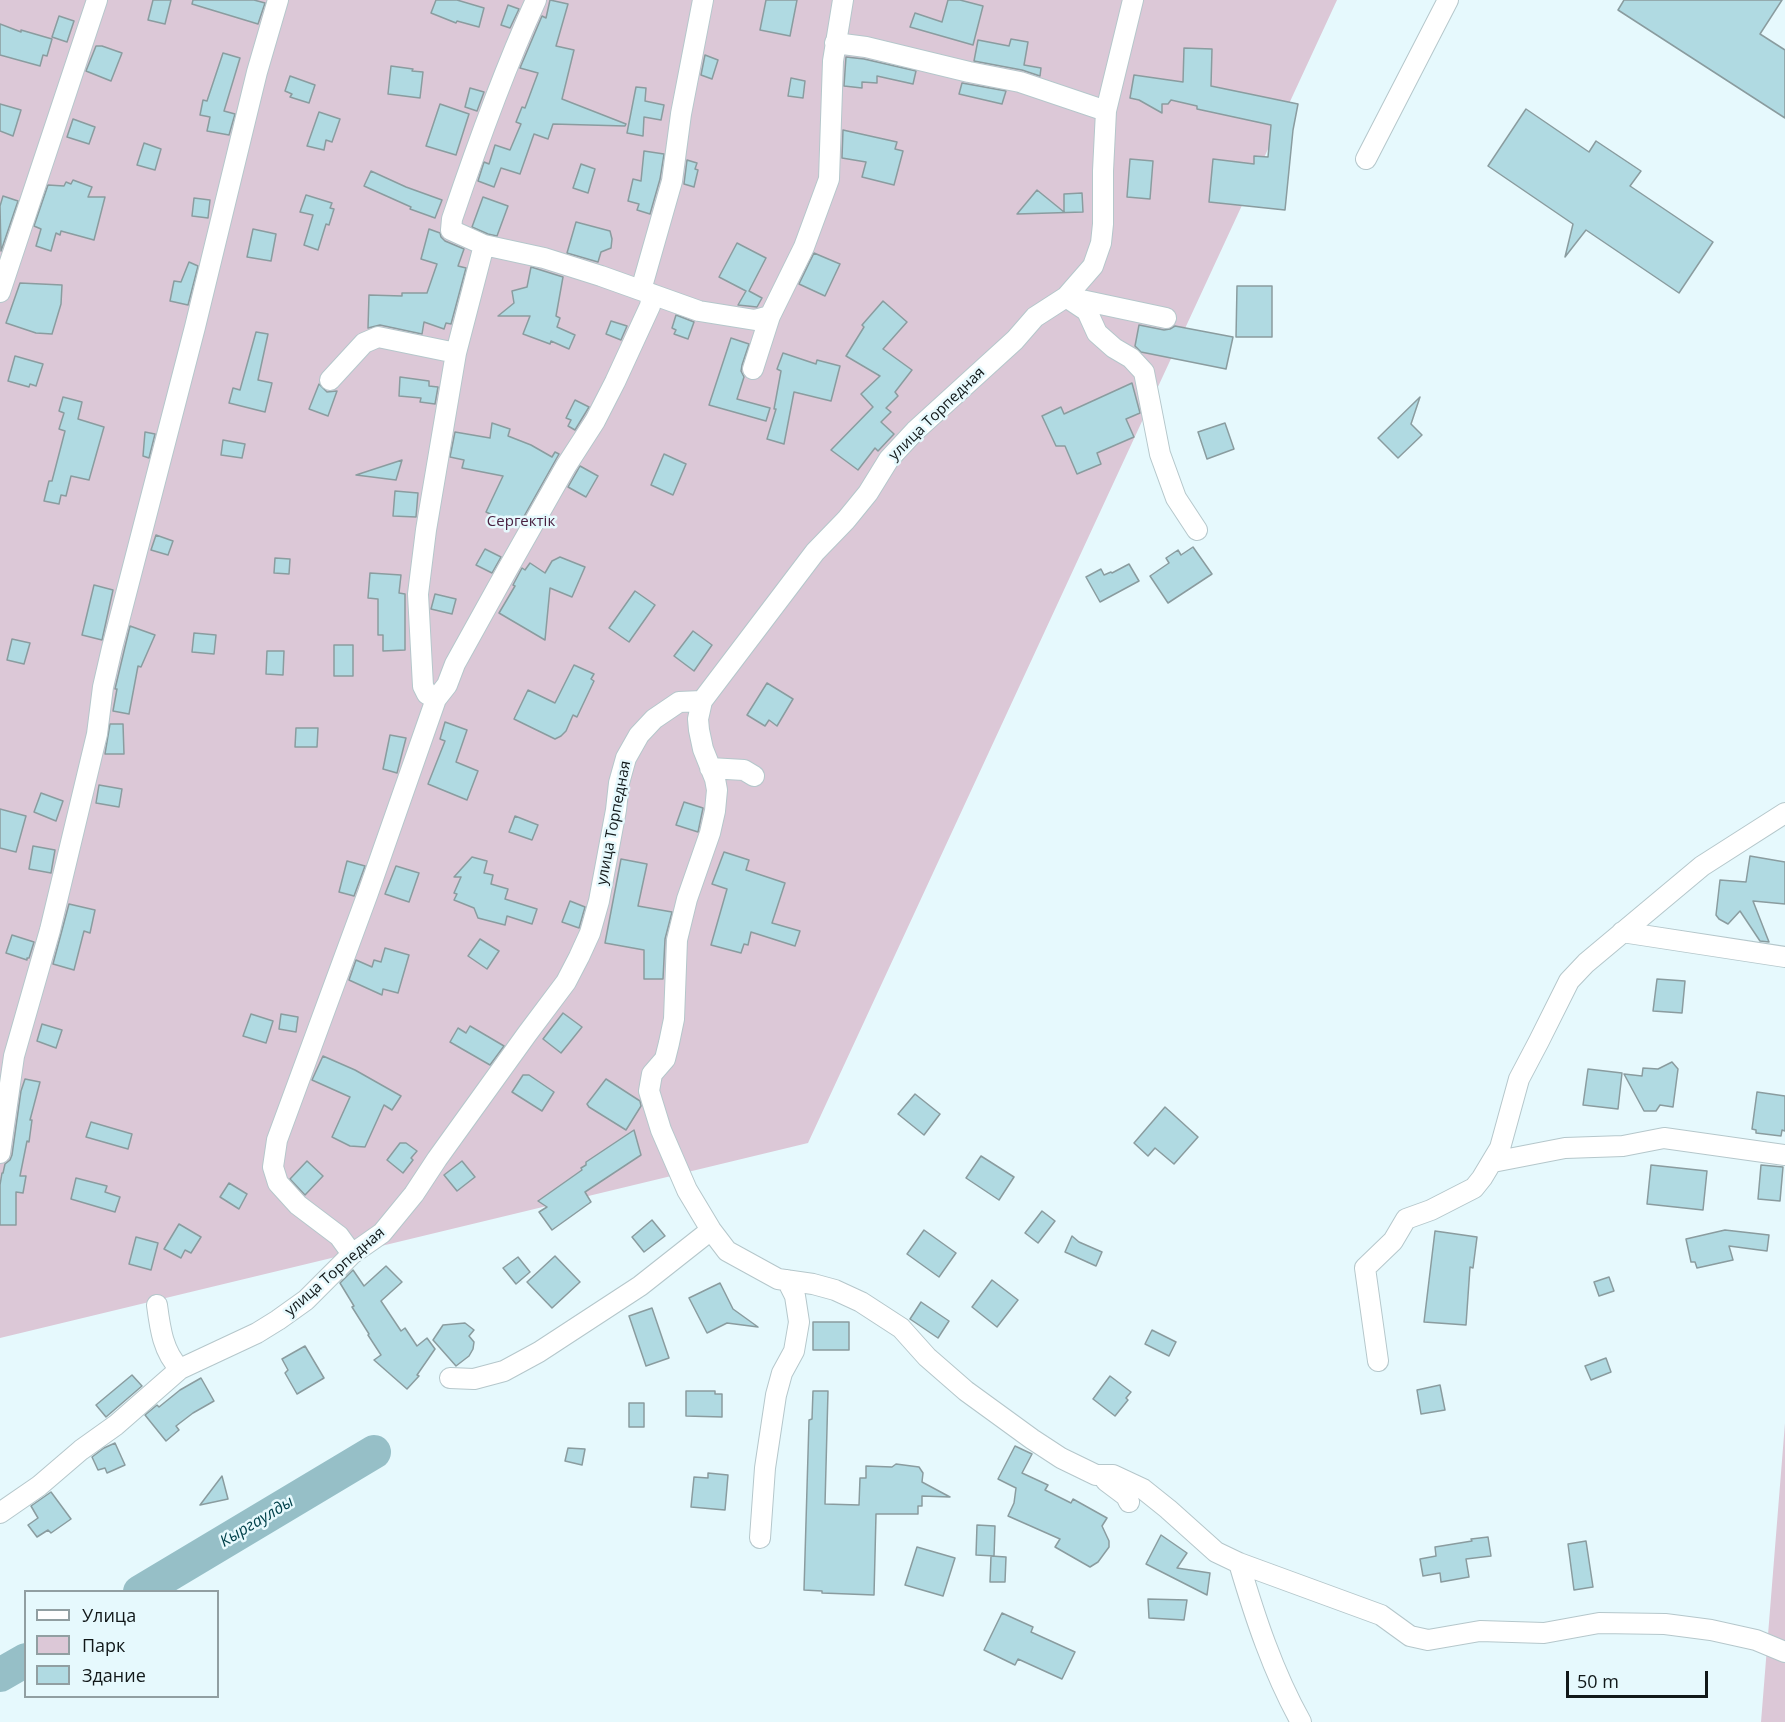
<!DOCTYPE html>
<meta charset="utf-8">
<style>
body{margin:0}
#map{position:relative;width:1785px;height:1722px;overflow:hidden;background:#e6f9fd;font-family:"Open Sans",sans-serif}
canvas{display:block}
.legend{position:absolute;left:24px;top:1590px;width:195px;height:108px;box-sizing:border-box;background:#e6f9fd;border:2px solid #919fa2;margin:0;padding:8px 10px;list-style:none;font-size:18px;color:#111819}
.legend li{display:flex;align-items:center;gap:12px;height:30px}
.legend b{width:30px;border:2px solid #919fa2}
.scale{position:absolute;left:1566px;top:1671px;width:142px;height:27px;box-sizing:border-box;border:3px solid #111819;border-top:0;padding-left:8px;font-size:18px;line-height:21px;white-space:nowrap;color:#111819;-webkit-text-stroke:4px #e6f9fd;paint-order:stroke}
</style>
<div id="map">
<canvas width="1785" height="1722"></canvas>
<ul class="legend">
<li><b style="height:8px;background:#fff"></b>Улица</li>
<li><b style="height:16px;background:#dcc8d7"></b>Парк</li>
<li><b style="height:16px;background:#b0dae2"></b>Здание</li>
</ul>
<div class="scale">50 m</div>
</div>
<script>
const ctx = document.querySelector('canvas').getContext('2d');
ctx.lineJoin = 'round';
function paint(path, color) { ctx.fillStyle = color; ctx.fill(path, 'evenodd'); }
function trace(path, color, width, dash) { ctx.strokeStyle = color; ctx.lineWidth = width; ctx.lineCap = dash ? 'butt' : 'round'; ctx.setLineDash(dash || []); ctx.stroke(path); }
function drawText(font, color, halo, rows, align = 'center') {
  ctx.font = font + ' "Open Sans",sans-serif'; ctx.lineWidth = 5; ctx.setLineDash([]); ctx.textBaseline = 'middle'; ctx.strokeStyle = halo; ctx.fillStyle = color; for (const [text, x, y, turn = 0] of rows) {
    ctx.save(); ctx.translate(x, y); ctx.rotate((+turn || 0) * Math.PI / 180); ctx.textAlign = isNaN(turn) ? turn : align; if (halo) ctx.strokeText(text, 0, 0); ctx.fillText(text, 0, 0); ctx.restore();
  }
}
paint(new Path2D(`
 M0,0h1337l-529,1143 -808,195z
 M1785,1423v299h-24z`), '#dcc8d7');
trace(new Path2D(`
 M140,1592l234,-140
 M0,1675l26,-15`), '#96bfc7', 34);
const building = new Path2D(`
 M153,0h18l-6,24 -17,-4z
 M193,0h61l11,3 -7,21 -66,-20z
 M436,0h21l27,8 -5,19 -22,-6 -1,2 -25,-10z
 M550,0l18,4 -12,42 18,4 -12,49 64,25 -1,2 -72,-2 -5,15 -14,-5 -14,40 -19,-6 -7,19 -16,-6 6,-19 5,2 6,-19 15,5 11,-26 -5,-2 6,-15 3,1 13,-35 -18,-5 22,-52 4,2z
 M766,0h31l-7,36 -30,-6z
 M948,0h12l23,6 -10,39 -63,-18 5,-14 27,9z
 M1624,0h158l-22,34 25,16v68l-167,-108z
 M508,5l11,4 -9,19 -9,-3z
 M59,16l15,5 -7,21 -15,-5z
 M0,24l21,8v-2l31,9 -5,17 -4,-1 -3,11 -40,-11z
 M1011,39l17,3 -4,23 17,3 -1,8 -18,-6 -48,-9 4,-21 31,6z
 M96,46h6l20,7 -11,28 -25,-10z
 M1184,48l28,1 -1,37 87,18 -5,26 -8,80 -76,-8 4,-43 41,5v-8l14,1 3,-32 -74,-16v-3l-26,-6 -3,4h-6v9l-23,-13 -9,-2 4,-23 49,7z
 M223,53l17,5 -16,53 11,3 -6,21 -22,-4 3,-14 -10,-2 3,-15 4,1z
 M705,55l13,5 -6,19 -11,-4z
 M846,57l18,2 52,12 -3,13 -36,-8v7l-15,-1v6l-18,-2z
 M391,66l22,3 -1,2 11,1 -3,26 -32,-4z
 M290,76l25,9 -6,18 -19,-6 2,-3 -7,-3z
 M791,78l14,3 -2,17 -15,-2z
 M962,83l44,8 -4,13 -43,-10z
 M636,87l10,1 -1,13 19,4 -3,15 -17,-3 -1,19 -16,-3z
 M470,88l14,4 -7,19 -12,-4z
 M0,104l21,6 -8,26 -13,-5z
 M440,104l29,10 -13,41 -30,-9z
 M1526,109l63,43 7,-11 45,30 -11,15 83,56 -34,51 -93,-63 -21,27 8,-33 -85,-58z
 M319,112l21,7 -8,23 -6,-2 -2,10 -17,-4z
 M73,119l22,8 -6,17 -22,-7z
 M843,130l54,12 -2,7 8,2 -9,34 -32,-8 4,-15 -24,-4z
 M144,143l17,6 -6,21 -18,-5z
 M644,151l20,3 -4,25 -10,35 -13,-4 2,-6 -11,-3 5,-22 8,2z
 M1130,159l23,2 -3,38 -23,-2z
 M687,160l10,3 -2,6 3,1 -4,17 -10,-3z
 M581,164l14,5 -7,24 -15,-5z
 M371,171l35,16 36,13 -7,18 -25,-9 1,-2 -47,-21z
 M73,180l19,7 -4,10h17l-11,43 -33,-9 -1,4 -4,-2 -5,18 -15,-5 5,-17 -7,-3 14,-41 16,1 2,-4 5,2z
 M1037,190l27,22v-18l18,-1 1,19 -66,2z
 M306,195l26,8 -2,5 4,1 -5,16 -3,-1 -8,26 -14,-5 9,-30 -13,-3z
 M3,196l15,5 -17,50 -1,-45z
 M483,197l25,9 -11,30 -9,-2 -16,-7z
 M194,198l16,2 -2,18 -16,-2z
 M576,222l34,9 2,8 -1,9 -10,4 -3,10 -31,-9z
 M253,229l23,5 -5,27 -24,-4z
 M429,229l11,4 1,4 4,4 19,8 -6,17 8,2 -15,56 -5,-1 -2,6 -20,-7 -2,12 -42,-9 -12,3 1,-33 33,1v-3h25l10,-29 -16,-5z
 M737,243l29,15 -17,33 13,7 -5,9 -19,-2 8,-14 -27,-14z
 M814,253l26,11 -15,32 -26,-12z
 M189,262l9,4 -10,39 -18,-4 4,-20 7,1z
 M531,267l32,10 -7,39 4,2 -3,9 18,8 -6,14 -18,-8 -1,3 -27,-10 7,-18h-32l16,-13 -2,-12 15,-4z
 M20,283l42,2 -1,19 -9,30 -16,-1 -30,-10z
 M1237,286h35v51h-36z
 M883,301l24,21 -24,27 29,21 -17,22 3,4 -12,12 5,4 -10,10 13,12 -16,17 -3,-3 -17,22 -27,-20 42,-43 -12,-13 19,-18 -34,-20 18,-29 -2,-2z
 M676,315l18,7 -6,17 -14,-5 2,-4 -4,-2z
 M611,321l16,5 -6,14 -15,-6z
 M1139,325l25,5 6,-1 5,-3 58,11 -7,32 -85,-17 -6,-6z
 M256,332l12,2 -10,46 14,3 -7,29 -36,-9 4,-15 7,2z
 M731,338l18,6 -7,21 -1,6 3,6 -7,22 33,9 -4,13 -57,-16z
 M783,353l33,11 1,-4 23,6 -9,35 -37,-9 -10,52 -17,-5 9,-30h-2l7,-38 -4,-2z
 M15,356l28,8 -7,22 -6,-2 -1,3 -21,-6z
 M400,377l29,4v5l9,1 -3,17 -15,-2 1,-4 -22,-2z
 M1132,383l8,30 -14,6 8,18 -37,16 4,11 -24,10 -12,-28h-9l-14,-30 19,-9 3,7z
 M319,384l8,8 10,-1 -9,25 -19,-7z
 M63,397l19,5 -4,17 26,8 -15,53 -18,-4 -5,20 -5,-1 -2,9 -15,-3 5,-20h3l13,-50 -6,-2 5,-16 -5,-2z
 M1420,397l-9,27 11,11 -24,23 -20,-20z
 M575,400l14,7 -14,23 -7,-4 3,-6 -5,-2z
 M492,423l18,6 -2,7 23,9 21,12 3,-5 4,2 -41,73 -32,-15 17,-36 -41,-8 2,-8 -14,-3 5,-25 35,6z
 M1225,423l9,26 -27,10 -9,-27z
 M145,432l10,2 -6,24 -6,-2z
 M223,440l22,4 -3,14 -21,-3z
 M664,454l22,10 -13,31 -22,-10z
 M402,460l-6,20 -40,-5z
 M580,466l18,10 -12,21 -18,-10z
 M395,491l23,2 -2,24 -23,-1z
 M156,535l17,6 -5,14 -17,-5z
 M1193,547l19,27 -44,29 -18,-27 19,-13 -3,-5 12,-8 3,5z
 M485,549l16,8 -9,16 -16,-8z
 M560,557l25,10 -13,30 -22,-9 -5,52 -46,-27 16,-27 -2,-1 9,-17 3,2 5,-7 15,10 7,-12z
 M275,558l15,1 -1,15 -15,-1z
 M1129,564l10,17 -39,21 -14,-25 15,-8 3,6 7,-3 1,1z
 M370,573l31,2 -2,18 6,1v56l-22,1v-16h-5v-36l-10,-1z
 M94,585l19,5 -11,50 -20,-5z
 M635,591l20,14 -26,37 -20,-14z
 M435,594l21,5 -4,15 -21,-5z
 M130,626l25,9 -14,32 -3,-1 -9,48 -16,-3 4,-22h-2z
 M693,631l19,14 -18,26 -20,-15z
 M194,633l22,2 -2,19 -22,-2z
 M12,639l18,4 -6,21 -17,-4z
 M334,645h19v31h-19z
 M267,651h17l-1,24 -17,-1z
 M574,665l20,9 -3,5 3,2 -17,36 -4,-2 -7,16 -5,5 -6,3 -41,-20 14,-29 27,13z
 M767,683l26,16 -16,27 -8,-6 -4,6 -18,-11z
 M445,722l22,8 -11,32 22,9 -11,29 -39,-16 17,-43 -5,-2z
 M110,724h13l1,30h-19z
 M296,728h22l-1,19h-22z
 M390,735l16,3 -9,35 -14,-4z
 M99,785l23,4 -3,18 -23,-4z
 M41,793l22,8 -7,20 -22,-9z
 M684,802l19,6 -5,24 -22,-7z
 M0,809l26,7 -10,36 -16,-4z
 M515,816l23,9 -6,15 -23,-8z
 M33,846l22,4 -4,23 -22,-4z
 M724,852l25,8 -3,10 39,13 -13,40 28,8 -5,15 -44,-14 -3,13 -4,-1 -3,9 -30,-8 16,-56 -15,-5z
 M1750,856l35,6v42l-32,-3 16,41 -9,-1 -20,-30 -12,13 -9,-5 -3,-4 4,-35 26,2z
 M472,857l15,4 -3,12 9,2 -2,9 17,5 -3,10 32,10 -5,15 -25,-8 -2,9 -27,-7 -4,-10 -20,-8 3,-6 -3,-1 7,-16h-7z
 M621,859l26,5 -9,42 34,6 -7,27 -2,40h-19v-29l-39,-7z
 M347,861l18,5 -11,30 -15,-4z
 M396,866l23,7 -10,29 -24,-8z
 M570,901l15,6 -6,21 -17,-6z
 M69,904l26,6 -5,23 -6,-2 -10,39 -21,-6z
 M12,935l22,7 -5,16h-2v2l-21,-7z
 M480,939l19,12 -12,18 -19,-13z
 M385,948l24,7 -11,38 -15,-4 -1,6 -33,-15 7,-20 16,7 2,-7 7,2z
 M1657,979l28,2 -3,32 -29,-2z
 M563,1013l19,14 -21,26 -18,-14z
 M251,1014l22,7 -7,22 -23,-7z
 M281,1014l17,3 -2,15 -17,-3z
 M42,1024l20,6 -6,18 -19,-7z
 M470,1026l34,20 -14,19 -40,-23 8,-14 8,5z
 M323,1056l32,14 46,26 -9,14 -8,-5 -19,42 -15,-1 -18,-9 18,-40 -38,-17z
 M1672,1062l6,7 -5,38 -13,-2 -4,6h-12l-20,-37 18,2 1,-8 15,1z
 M1588,1069l34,4 -4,36 -35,-4z
 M523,1075h6l25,17 -12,19 -30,-19z
 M25,1079l15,3 -10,38h2l-3,22 -2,-1 -7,35h6l-3,17 -7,-1v33h-16v-40l2,-12h1l2,-9 5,-4 2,-5 9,-64z
 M606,1079l34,22 1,5 -15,24 -37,-23 -2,-3z
 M1757,1092l28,4v35l-3,-1 -1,6 -25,-3v-3l-4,-1z
 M915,1094l25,20 -16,21 -26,-21z
 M1165,1107l33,30 -24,27 -19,-16 -7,8 -14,-13z
 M91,1122l41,12 -4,15 -42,-12z
 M634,1130l7,25 -56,37 6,10 -39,28 -13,-18 8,-5 -9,-6 44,-31 -1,-2 5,-3v-3z
 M400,1143h6l11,8 -6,7 2,2 -10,13 -16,-13z
 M981,1156l33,21 -15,23 -33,-22z
 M307,1161l16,15 -18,19 -15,-16z
 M462,1161l13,16 -18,14 -13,-16z
 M1651,1165l56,6 -4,39 -56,-6z
 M1761,1165l22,2 -3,34 -22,-2z
 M76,1178l31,8 -2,6 15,5 -5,15 -44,-13z
 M229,1183l18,11 -8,15 -19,-12z
 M1042,1211l13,10 -17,22 -13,-10z
 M652,1220l13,16 -21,16 -12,-15z
 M179,1224l22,13 -10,16 -6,-3 -4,8 -17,-9z
 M924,1230l32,23 -17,24 -32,-23z
 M1725,1230l44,5 -2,16 -38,-5 4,14 -36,8 -2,-6h-4l-5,-23z
 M1435,1231l42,6 -4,31 -3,-1 -4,58 -42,-3z
 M1072,1236l7,6 23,10 -6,14 -31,-14z
 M136,1237l22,6 -7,27 -22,-6z
 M555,1256l25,26 -28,26 -25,-26z
 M518,1257l12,15 -14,12 -13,-16z
 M386,1266l16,16 -21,19 20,30 4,-3 12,18 10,-8 8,11 -18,26 2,1 -12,13 -33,-29 7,-5 -13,-20 1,-1 -17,-27 2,-1 -14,-23 13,-13 11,16z
 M1609,1277l5,14 -15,5 -5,-14z
 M992,1280l26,20 -21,27 -25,-20z
 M720,1283l13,26 25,18 -31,-4 -20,10 -18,-35z
 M921,1302l28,19 -11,17 -28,-19z
 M652,1308l17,50 -23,8 -17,-50z
 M813,1322h36v28h-36z
 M465,1323l9,7 -5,6 5,6 -1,7 -4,7 -13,10 -23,-26 10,-15z
 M1152,1330l24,12 -7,14 -24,-12z
 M305,1346l19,32 -27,16 -12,-21 3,-3 -6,-11z
 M1606,1358l5,14 -20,8 -6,-14z
 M132,1375l10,11 -36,31 -10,-12z
 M1110,1376l21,16 -5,6 2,2 -13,16 -22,-17z
 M201,1378l13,23 -21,12 -17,13 3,4 -13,11 -21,-26 12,-10 2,2 21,-17z
 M1440,1385l5,25 -24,4 -4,-24z
 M686,1391h29v3h7v23l-36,-1z
 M813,1391h15l-3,113 34,1 1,-27h6v-12l26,1 4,-3 23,3 4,6 -1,9 28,15 -28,-1v10h-4v8h-42l-2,81 -52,-2v-2l-18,-1 5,-170 3,-1z
 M629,1403h15v24h-15z
 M115,1443l10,22 -18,8 -2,-5 -7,2 -6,-13 12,-9z
 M1015,1446l17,8 -10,19 26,12 -3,5 26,13 2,-4 34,19 -5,8 7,15v6l-11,15 -8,5 -35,-20 5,-8 -52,-23 6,-13 2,-15 -18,-9z
 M568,1448l17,1 -3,16 -17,-4z
 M708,1473l20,2 -3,35 -34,-3 3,-30 14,1z
 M222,1476l6,23 -28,6z
 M51,1492l20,27 -20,14 -3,-3 -11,7 -9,-12 10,-7 -7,-12z
 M977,1525l18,1 -1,30 -18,-1z
 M1161,1535l26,18 -10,15 33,5 -3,22 -61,-31z
 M1488,1537l3,19 -25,3 3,18 -28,5 -1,-9 -17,3 -3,-17 16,-3 -1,-9 37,-6 -1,-2z
 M1586,1541l7,46 -19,3 -6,-46z
 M917,1547l38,11 -12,38 -38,-11z
 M991,1556l15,1 -1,25h-15z
 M1148,1599l39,1 -3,20 -35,-2z
 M1002,1613l31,14 -2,5 44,20 -13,27 -44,-20 -3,6 -31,-15z`);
paint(building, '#b0dae2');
trace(building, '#8a9c9f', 1.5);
const minor = new Path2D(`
 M536,0c-33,72 -59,145 -84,219l-1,11 33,15 60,13 57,18 98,35 56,9 15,-4
 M835,43l31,4 103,25 51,10 86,29
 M1366,159l82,-159
 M484,245l-28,108 -30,177 -8,64 5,92 4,8 9,5 11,-14 8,-21 51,-92 60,-106 29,-45 20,-39 35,-76 2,-12
 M641,290l31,-109 9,-67 22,-114
 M0,292l97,-292
 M1066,297l21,14 10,22 17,15 17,10 13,14 16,82 16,44 21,32
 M1072,298l94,20
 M753,369l17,-53 34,-69 25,-68 4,-118 10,-61
 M330,380l34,-37 14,-6 78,16
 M702,701l-4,18 1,11 4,19 12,30 2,11 -2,21 -5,22 -23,66 -10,41 -3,79 -5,24 -4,16 -13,15 -3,17 12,39 26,60 24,40 16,21 51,28 35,5 22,6 26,12 40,26 26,29 39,34 66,48 29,19 35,17h17l30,14 25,20 48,43 23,11 142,52 29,21 18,4 52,-9 64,2 55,-10 66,1 46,6 45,10 29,12
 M710,768l34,2 10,6
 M1622,932l163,25
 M0,1153l14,-97 36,-126 47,-196 6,-47 9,-39 83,-321 62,-255 21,-72
 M1493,1162l72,-14 58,-2 41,-8 121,17
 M352,1254l-13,-18 -41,-31 -20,-22 -5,-16 4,-27 91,-247 68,-194
 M157,1305c3,23 6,47 23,64
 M1378,1361l-13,-93 28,-27 13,-22 25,-9 43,-22 8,-10 18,-30 19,-69 20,-38 30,-60 17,-18 116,-97 83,-53
 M450,1378l24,1 30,-8 35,-19 101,-66 71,-56
 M1106,1481l20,15 3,6
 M0,1513l39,-27 42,-36 35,-25 64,-56 77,-36 21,-13 28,-20 46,-46 30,-21 32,-39 23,-35 90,-125 39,-52 13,-25 11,-24 9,-32 17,-91 3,-27 7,-25 13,-23 15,-16 25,-17 23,-1 113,-149 31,-32 22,-27 21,-34 26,-28 100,-91 20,-23 31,-20 27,-31 8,-23 2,-19v-53l3,-60 27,-111
 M760,1538l5,-70 11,-73 6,-22 12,-22 5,-29 -4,-26 -8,-16
 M1239,1563c16,54 34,109 62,159`);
trace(minor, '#b5c7cb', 22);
trace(minor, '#fff', 20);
drawText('15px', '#111819', '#e6f9fd', [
 ["улица Торпедная",937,414,-44],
 ["улица Торпедная",614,823,-79],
 ["улица Торпедная",335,1272,-41]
]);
drawText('15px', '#4a2242', '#e6f9fd', [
 ["Сергектік",521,522]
]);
drawText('italic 16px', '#00414a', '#e6f9fd', [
 ["Кыргаулды",257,1522,-31]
]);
</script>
